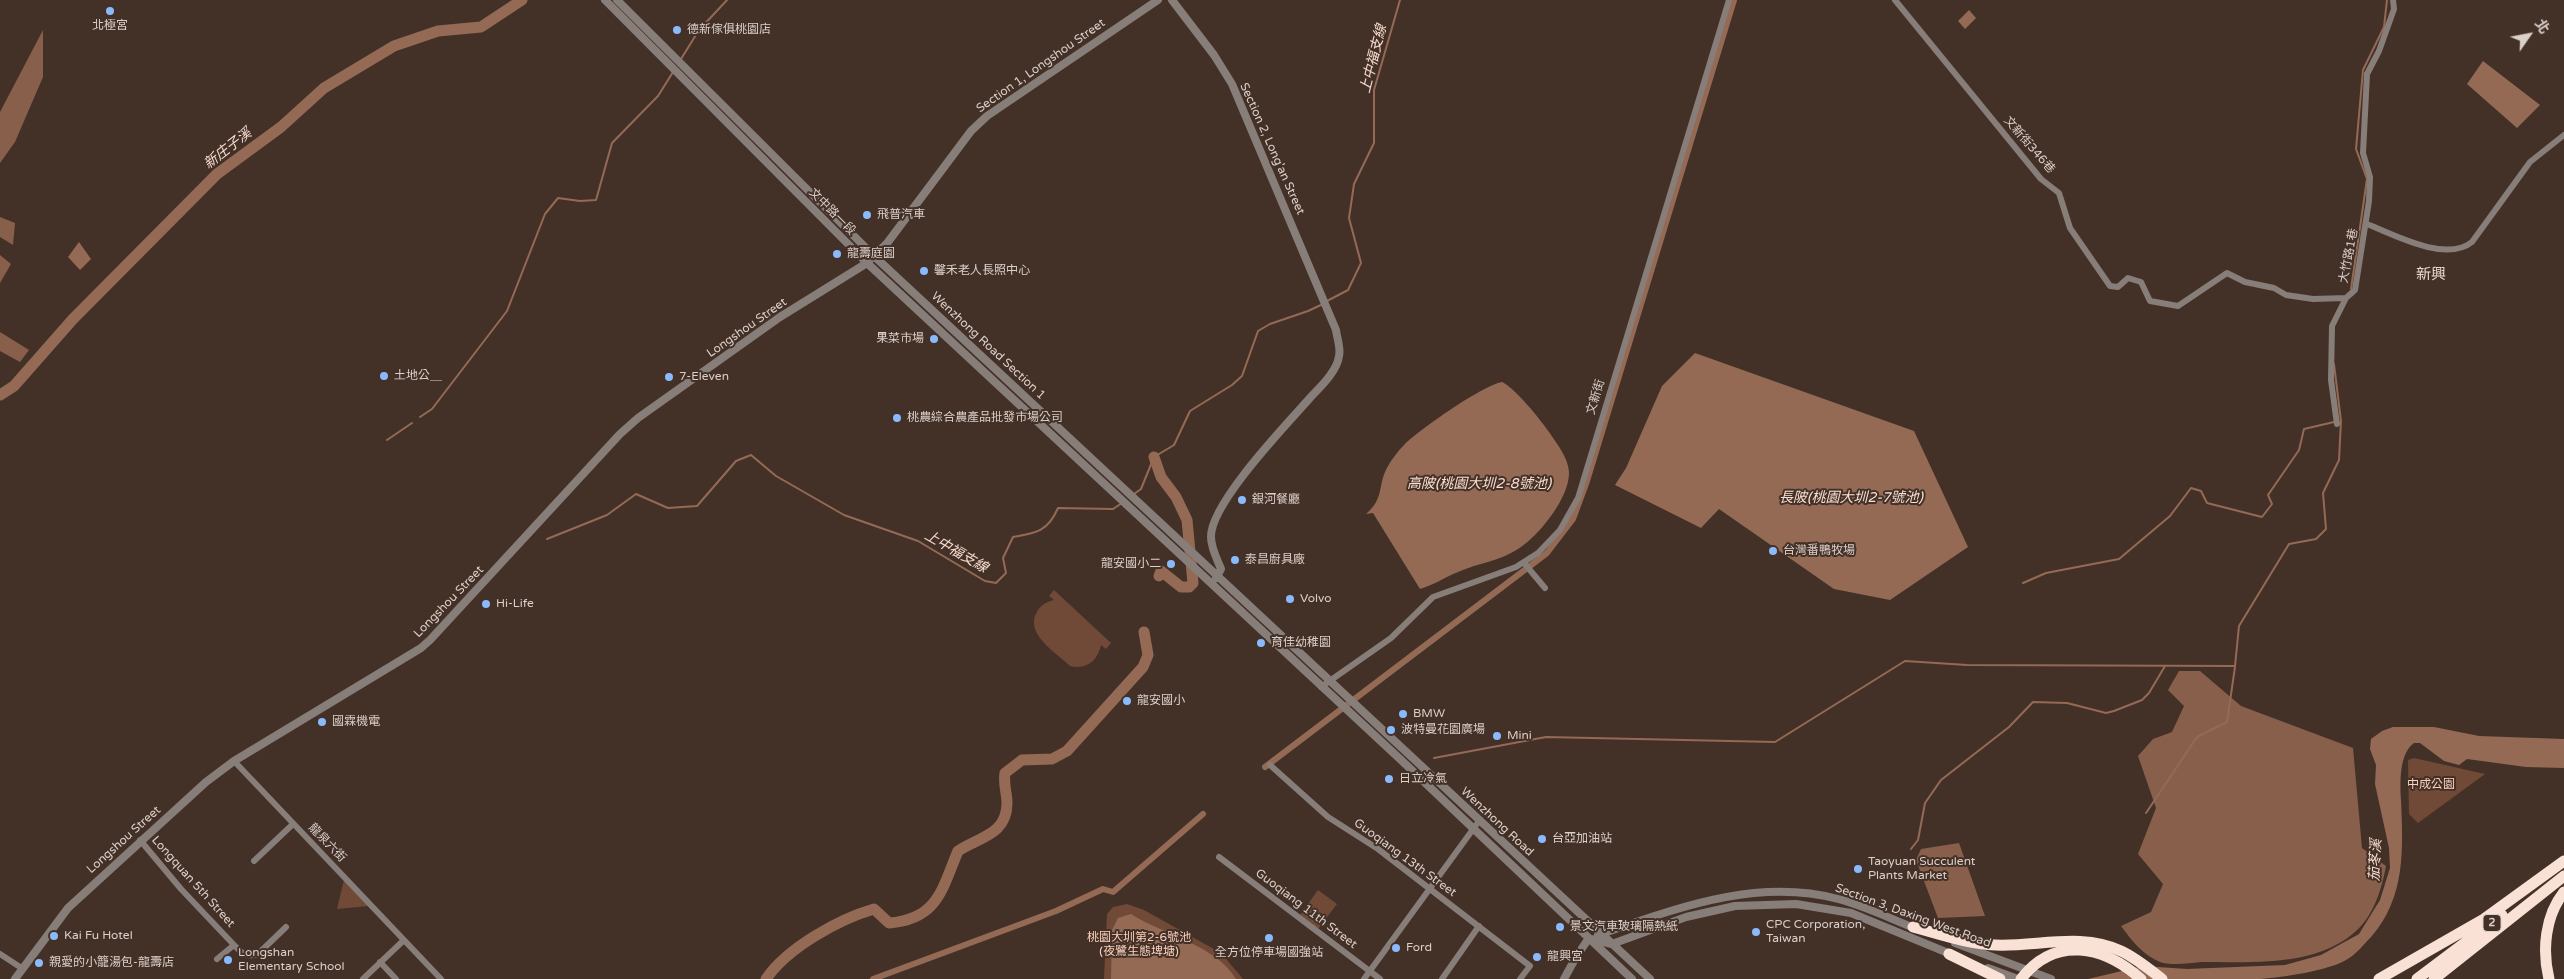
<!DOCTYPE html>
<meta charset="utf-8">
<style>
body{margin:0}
#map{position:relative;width:2564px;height:979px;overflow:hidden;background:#433128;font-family:"Varela Round","Noto Sans TC",sans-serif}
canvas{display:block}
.north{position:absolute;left:2504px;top:10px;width:50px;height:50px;-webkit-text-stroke:4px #433128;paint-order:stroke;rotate:57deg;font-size:14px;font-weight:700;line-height:20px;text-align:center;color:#dbcfc9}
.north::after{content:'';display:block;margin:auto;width:18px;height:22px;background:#dbcfc9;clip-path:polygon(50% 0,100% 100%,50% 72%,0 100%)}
</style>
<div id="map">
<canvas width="2564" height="979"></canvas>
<div class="north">北</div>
</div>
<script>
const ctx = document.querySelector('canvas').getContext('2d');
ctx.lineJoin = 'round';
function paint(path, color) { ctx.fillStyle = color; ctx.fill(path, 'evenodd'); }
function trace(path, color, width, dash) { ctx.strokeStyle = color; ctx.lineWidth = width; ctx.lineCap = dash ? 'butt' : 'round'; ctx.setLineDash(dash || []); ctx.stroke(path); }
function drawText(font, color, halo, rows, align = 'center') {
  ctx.font = font + ' "Varela Round","Noto Sans TC",sans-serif'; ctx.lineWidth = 4; ctx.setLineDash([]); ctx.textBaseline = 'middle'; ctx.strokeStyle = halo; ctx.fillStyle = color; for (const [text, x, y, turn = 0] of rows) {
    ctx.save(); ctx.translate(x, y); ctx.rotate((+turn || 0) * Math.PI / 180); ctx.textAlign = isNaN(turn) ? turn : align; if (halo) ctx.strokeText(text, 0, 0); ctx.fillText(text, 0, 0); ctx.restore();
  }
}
paint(new Path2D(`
 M1054,590l57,53 -5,6 -5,-4c-3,15 -14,25 -31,21 -13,-13 -48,-33 -32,-56 4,-6 9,-8 16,-10l-5,-4z
 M2414,758l71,16 -67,49 -9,-9 -1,-54z
 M344,880l24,26 -31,3z
 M1318,890l19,14 -19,25 -18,-14z
 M1127,904l17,6 77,43 22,26h-139l3,-65 6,-7z`), '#704a36');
paint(new Path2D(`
 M43,30v47l-28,65 -15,21v-51z
 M0,217l15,6 -2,22 -13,-8z
 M0,255l11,9 -11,19z
 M0,332l29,18 -9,12 -20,-11z
 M2179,671h21l41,35 112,42 9,100 24,18c-4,22 -12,49 -30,65 -39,36 -105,31 -154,31 -12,1 -31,4 -42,0 -17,-7 -28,-21 -39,-36l30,-14 12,-28 -25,-30 18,-46 -18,-52 15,-17 19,-7 12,-26 -16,-16z
 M1959,843l26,73 -47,2 -22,-58 5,-11z`), '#885f4b');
paint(new Path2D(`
 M1969,10l7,8 -11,11 -7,-8z
 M2483,61l57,44 -23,23 -50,-44z
 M79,242l12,17 -11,11 -12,-13z
 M1695,353l219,78 54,116 -78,53 -56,-11 -115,-80 -18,19 -86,-43 11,-17 36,-82z
 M1502,382c14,7 37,36 47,50 8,12 19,25 20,40 1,25 -30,64 -51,77 -18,12 -40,14 -60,23 -13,5 -24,13 -38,17l-47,-76 -7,1c19,-16 11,-29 22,-48 4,-7 10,-15 16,-21 15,-15 79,-60 98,-63z
 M2393,727h41l45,9 85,3v29l-38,-1 -59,-8 -8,6 -15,-4 -24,-18h-6c-15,11 -14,39 -13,57 2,49 5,97 -30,137 -7,7 -15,18 -25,23 -19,11 -63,17 -85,19h-173l55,-13 44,3 98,-4 36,-10 38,-21 21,-34 10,-32 -1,-20 -14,-64 1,-19 -6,-16 1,-10 11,-8z
 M1131,914c31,20 85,31 105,65h-125l1,-49 6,-12z`), '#946a55');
trace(new Path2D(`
 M681,59l18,-29 28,-30
 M2351,289l16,-110 -11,-30 7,-79 21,-43 3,-27
 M1327,301l21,-11 13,-27 -12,-45 5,-34 20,-41v-53l26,-90
 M420,417l12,-8 75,-98 38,-97 13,-16 22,3 16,-1 16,-57 46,-47 15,-24
 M387,440l25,-17
 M1134,494l7,-5 13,-32 20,-12 16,-34 42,-26 10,-9 16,-45 12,-7 38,-13 15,-7
 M547,539l60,-24 29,-21 32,14 29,-2 39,-45 15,-6 25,21 68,39 74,26 67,40 11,2 10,-10 -3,-15 10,-21c24,-4 35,-6 45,-29l55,1 9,-6
 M2023,583l23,-10 73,-14 51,-43 21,-28 10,3 6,12 55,14 10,-13 -4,-9 31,-45 5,-21 30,-7
 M1434,758l112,-21 229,5 130,-81 62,4 268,1 4,-40 50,-82 27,-5 10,-10 -3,-36 16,-33 2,-39 -7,-57
 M2146,813l51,-76 30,-15 8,-55
 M1911,849l7,-9 7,-37 16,-23 68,-53 24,-25 34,1 39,10 8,-2 28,-11 7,-7 16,-27`), '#946a55', 2);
trace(new Path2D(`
 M1265,767l282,-214 26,-34 13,-35 148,-484
 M873,979l183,-68 47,-22 10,3 90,-78`), '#946a55', 6);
trace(new Path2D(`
 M0,395l14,-9 59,-67 144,-145 64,-47 43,-39 70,-42 44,-15 43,-4 41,-27
 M1154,457l7,20 15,20 11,23 6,63 -4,4h-8l-20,-16 -2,5
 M766,979c21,-31 73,-60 108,-70l15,14c49,-4 53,-34 69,-72 21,-14 49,-16 49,-48 0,-10 -4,-19 -2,-30l17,-13 30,-1 15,-8 76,-84 5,-12 -4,-23`), '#946a55', 11);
trace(new Path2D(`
 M1895,0l146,179 18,14 11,35 40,58 8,1 10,-9 13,4 9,19 28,5 49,-33 18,9 29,6 12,7 27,4 33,-1 9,-8 14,-89 1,-24 -7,-24 4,-79 12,-23 15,-42 -1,-9
 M2367,224c27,11 79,39 105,18l58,-80 34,-27
 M2337,424l-6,-44 1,-54 14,-28
 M1524,563l21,25
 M1321,687l70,-49 42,-41 83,-30 22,-14 22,-23 18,-32 151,-498
 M234,761l207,218
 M1270,765l58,52 50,32 152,117 -10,13
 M140,840l41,49 53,56 -17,14
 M1219,857l161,122
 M254,861l39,-37
 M234,945c8,8 12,13 24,9l28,-27
 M0,954l23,15
 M380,962l16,17
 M363,979l41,-39
 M1364,979l115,-158
 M1442,979l37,-53`), '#877d79', 6);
trace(new Path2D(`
 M605,0l262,263 533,496 232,220
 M617,0l257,256 776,723
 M1172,0l42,55 18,29 104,246c1,8 5,18 3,26 -2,16 -20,32 -30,43 -23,26 -99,105 -98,138 0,11 6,22 10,32l-5,9
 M1598,935c77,-26 158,-58 240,-36 27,7 53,20 79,30
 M1591,939l21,5 74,-27 49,-11 61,-2 55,9 102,42
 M1955,943l96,36
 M1988,968l30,11
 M15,979l53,-71 138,-126 28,-21 187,-113 9,-8 190,-206 18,-16 142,-101 87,-54 21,-21 83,-111 16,-15 171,-116
 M1564,979l12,-22 13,-19`), '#877d79', 8);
trace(new Path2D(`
 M1913,927c27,7 54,17 82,18 42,2 86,-13 126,6 15,7 28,18 41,28
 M1949,954l51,25
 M2379,979l105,-60 80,-58
 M2417,979l85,-64
 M2434,979l130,-103
 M2549,979c-7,-29 -4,-63 15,-87`), '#f9e1d6', 11);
trace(new Path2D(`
 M2021,979c34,-44 83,-33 120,0`), '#f9e1d6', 11);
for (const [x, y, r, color] of [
 [110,11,5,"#8bbafc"],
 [677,30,5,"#8bbafc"],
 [867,215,5,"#8bbafc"],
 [837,254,5,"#8bbafc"],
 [924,271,5,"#8bbafc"],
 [934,339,5,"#8bbafc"],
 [384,376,5,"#8bbafc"],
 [669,377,5,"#8bbafc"],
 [897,418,5,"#8bbafc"],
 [1242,500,5,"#8bbafc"],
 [1773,551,5,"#8bbafc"],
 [1235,560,5,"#8bbafc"],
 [1171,564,5,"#8bbafc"],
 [1290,599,5,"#8bbafc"],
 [486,604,5,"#8bbafc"],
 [1261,643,5,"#8bbafc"],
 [1127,701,5,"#8bbafc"],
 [1403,714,5,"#8bbafc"],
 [322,722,5,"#8bbafc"],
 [1391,730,5,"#8bbafc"],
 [1497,736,5,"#8bbafc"],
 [1389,779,5,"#8bbafc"],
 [1542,839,5,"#8bbafc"],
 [1858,869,5,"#8bbafc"],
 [1560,927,5,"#8bbafc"],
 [1756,932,5,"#8bbafc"],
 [54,936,5,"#8bbafc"],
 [1269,938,5,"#8bbafc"],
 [1396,948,5,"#8bbafc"],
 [1537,957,5,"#8bbafc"],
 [228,960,5,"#8bbafc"],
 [39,963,5,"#8bbafc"]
]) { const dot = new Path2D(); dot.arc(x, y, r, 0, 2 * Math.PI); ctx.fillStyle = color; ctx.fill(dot); trace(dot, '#433128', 2); }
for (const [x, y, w] of [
 [2492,923,18]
]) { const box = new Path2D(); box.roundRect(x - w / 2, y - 8.5, w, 17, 4); ctx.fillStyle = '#433128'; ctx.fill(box); trace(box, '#dbcfc9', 1); }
drawText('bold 11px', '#dbcfc9', null, [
 ["2",2492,923]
]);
drawText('12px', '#dbcfc9', '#433128', [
 ["北極宮",110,26,"center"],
 ["德新傢俱桃園店",687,30],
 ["飛普汽車",877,215],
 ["龍壽庭園",847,254],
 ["馨禾老人長照中心",934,271],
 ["果菜市場",924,339,"right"],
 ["土地公＿",394,376],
 ["7-Eleven",679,377],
 ["桃農綜合農產品批發市場公司",907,418],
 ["銀河餐廳",1252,500],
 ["台灣番鴨牧場",1783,551],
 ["泰昌廚具廠",1245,560],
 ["龍安國小二",1161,564,"right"],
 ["Volvo",1300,599],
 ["Hi-Life",496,604],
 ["育佳幼稚園",1271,643],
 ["龍安國小",1137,701],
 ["BMW",1413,714],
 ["國霖機電",332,722],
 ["波特曼花園廣場",1401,730],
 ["Mini",1507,736],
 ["日立冷氣",1399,779],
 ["台亞加油站",1552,839],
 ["Taoyuan Succulent",1868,862],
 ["Plants Market",1868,876],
 ["CPC Corporation,",1766,925],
 ["Taiwan",1766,939],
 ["景文汽車玻璃隔熱紙",1570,927],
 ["Kai Fu Hotel",64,936],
 ["Ford",1406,948],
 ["Longshan",238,953],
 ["Elementary School",238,967],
 ["全方位停車場國強站",1269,953,"center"],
 ["龍興宮",1547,957],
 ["親愛的小籠湯包-龍壽店",49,963]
], 'left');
drawText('12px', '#dbcfc9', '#433128', [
 ["Section 1, Longshou Street",1041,66,-35],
 ["文新街346巷",2029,145,49],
 ["Section 2, Long'an Street",1272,149,66],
 ["文中路一段",832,212,45],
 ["大竹路1巷",2349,256,-79],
 ["Longshou Street",747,328,-35],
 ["Wenzhong Road Section 1",988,346,43],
 ["文新街",1596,397,-73],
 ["Longshou Street",449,602,-46],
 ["Wenzhong Road",1497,822,43],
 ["Longshou Street",124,840,-42],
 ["龍泉六街",327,843,46],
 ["Guoqiang 13th Street",1405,858,36],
 ["Longquan 5th Street",193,882,48],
 ["Guoqiang 11th Street",1306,909,37],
 ["Section 3, Daxing West Road",1913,916,20]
]);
drawText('12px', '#fbd1bd', '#433128', [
 ["中成公園",2431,785],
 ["桃園大圳第2-6號池",1139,938],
 ["(夜鷺生態埤塘)",1139,952]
]);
drawText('italic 14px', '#faddd0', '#433128', [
 ["上中福支線",1374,59,-76],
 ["新庄子溪",228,149,-38],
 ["高陂(桃園大圳2-8號池)",1479,484],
 ["長陂(桃園大圳2-7號池)",1851,498],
 ["上中福支線",956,552,30],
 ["茄苳溪",2376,860,-87]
]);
drawText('15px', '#efd7cc', '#433128', [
 ["新興",2431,275]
]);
</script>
